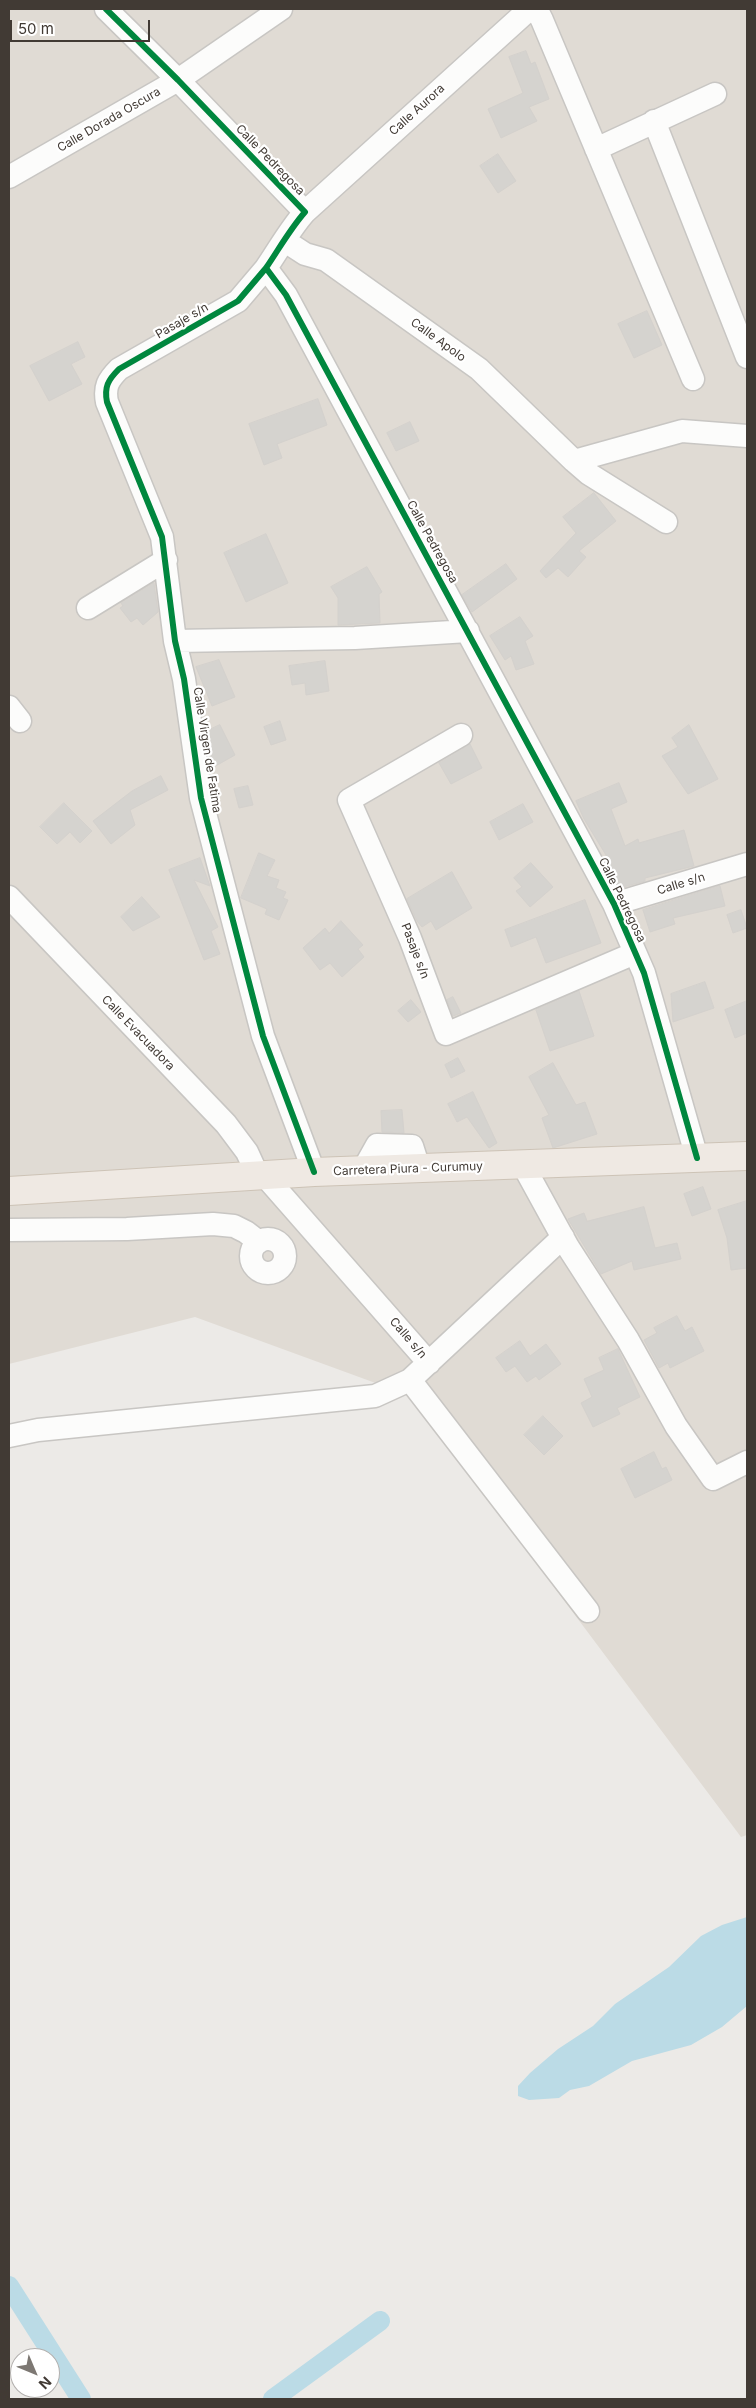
<!DOCTYPE html>
<style>
body{margin:0}
#map{position:relative;width:756px;height:2408px;overflow:hidden;background:#eceae7;font-family:Inter,sans-serif}
canvas{display:block}
.frame{position:absolute;inset:0;border:10px solid #413a34;pointer-events:none}
.north{position:absolute;left:10px;top:2348px;width:50px;height:50px;box-sizing:border-box;background:#fff;border:1px solid #b3b0ae;border-radius:50%;rotate:135deg;font-size:14px;font-weight:700;line-height:20px;text-align:center;color:#413a34}
.north::after{content:'';display:block;margin:auto;width:18px;height:22px;background:#7d7873;clip-path:polygon(50% 0,100% 100%,50% 72%,0 100%)}
.scale{position:absolute;left:10px;top:20px;width:140px;height:22px;box-sizing:border-box;border:2px solid #413a34;border-top:0;padding-left:6px;font-size:15px;line-height:18px;white-space:nowrap;color:#413a34;-webkit-text-stroke:4px #fff;paint-order:stroke}
</style>
<div id="map">
<canvas width="756" height="2408"></canvas>
<div class="frame"></div>
<div class="north">N</div>
<div class="scale">50 m</div>
</div>
<script>
const ctx = document.querySelector('canvas').getContext('2d');
ctx.lineJoin = 'round';
function paint(path, color) { ctx.fillStyle = color; ctx.fill(path, 'evenodd'); }
function trace(path, color, width, dash) { ctx.strokeStyle = color; ctx.lineWidth = width; ctx.lineCap = dash ? 'butt' : 'round'; ctx.setLineDash(dash || []); ctx.stroke(path); }
function drawText(font, color, halo, rows, align = 'center') {
  ctx.font = font + ' Inter,sans-serif'; ctx.lineWidth = 4.5; ctx.setLineDash([]); ctx.textBaseline = 'middle'; ctx.strokeStyle = halo; ctx.fillStyle = color; for (const [text, x, y, turn = 0] of rows) {
    ctx.save(); ctx.translate(x, y); ctx.rotate((+turn || 0) * Math.PI / 180); ctx.textAlign = isNaN(turn) ? turn : align; if (halo) ctx.strokeText(text, 0, 0); ctx.fillText(text, 0, 0); ctx.restore();
  }
}
paint(new Path2D(`
 M9,9h738v1826l-6,2 -330,-441 -216,-79 -186,47z`), '#e0dbd4');
paint(new Path2D(`
 M747,1917v89l-25,21 -31,18 -59,16 -43,25 -19,4 -11,8 -30,2 -11,-4v-10l12,-13 28,-24 35,-23 22,-22 54,-37 32,-31 21,-11z`), '#bbdbe6');
trace(new Path2D(`
 M9,2286l72,113
 M273,2399l107,-78`), '#bbdbe6', 20);
const building = new Path2D(`
 M526,51l5,13 4,-2 14,37 -20,8 8,14 -36,17 -13,-29 35,-16 -14,-36z
 M498,154l18,27 -18,12 -18,-27z
 M647,311l15,34 -28,13 -16,-34z
 M78,342l7,15 -14,7 11,20 -33,17 -19,-35z
 M318,399l9,26 -50,19 5,14 -18,7 -15,-41z
 M410,422l9,19 -23,10 -9,-18z
 M594,493l22,28 -37,30 7,6 -18,20 -10,-9 -12,10 -6,-7 36,-38 -13,-16z
 M266,534l22,49 -42,19 -22,-49z
 M506,564l11,15 -45,33 -10,-17z
 M367,567l15,25 -3,2 1,29 -42,2v-27l-7,-11z
 M154,583l4,29 -15,13 -6,-7 -6,4 -11,-14 3,-2 -2,-3z
 M520,617l13,19 -8,5 9,23 -18,6 -5,-14 -6,4 -15,-24z
 M219,660l16,37 -23,9 -16,-39z
 M325,661l4,30 -23,4 -1,-12 -13,2 -3,-19z
 M280,721l6,19 -15,5 -7,-18z
 M220,725l15,30 -23,13 -7,-36z
 M689,725l29,54 -30,15 -26,-38 16,-9 -6,-9z
 M470,744l12,24 -31,16 -12,-21z
 M161,776l7,14 -38,20 5,15 -24,19 -18,-23 39,-30z
 M619,783l8,19 -16,7 14,37 13,-7 1,4 45,-13 10,36 -49,12v3l-25,7 -11,-21 -3,-12 -22,-36 -8,-18z
 M248,786l5,19 -14,3 -5,-19z
 M64,803l28,28 -12,12 -10,-11 -13,12 -17,-17z
 M523,804l10,18 -34,18 -9,-18z
 M259,853l16,7 -8,16 12,4 -3,8 10,4 -3,6 5,2 -9,20 -14,-6 2,-5 -26,-11z
 M200,858l10,28 -16,-6 24,47 -7,4 9,23 -16,6 -35,-90z
 M531,863l22,24 -23,20 -14,-16 6,-4 -8,-9z
 M452,872l20,36 -36,22 -5,-9 -9,6 -5,-6 -10,-22z
 M720,886l5,20 -52,12 2,6 -25,8 -7,-22z
 M142,897l18,20 -27,14 -12,-14z
 M585,900l16,43 -55,20 -10,-26 -25,10 -6,-17z
 M741,910l6,18 -14,5 -6,-18z
 M341,921l22,24 -5,4 6,8 -22,20 -12,-14 -10,7 -17,-22 22,-20 4,5z
 M705,982l9,26 -41,14 -2,-28z
 M579,991l15,45 -44,15 -14,-41z
 M453,997l8,16 -8,3 -6,-16z
 M411,1000l10,12 -13,10 -10,-11z
 M747,1001v32l-12,5 -10,-28z
 M458,1058l7,13 -14,7 -6,-13z
 M553,1063l23,42 9,-3 12,32 -44,14 -11,-30 7,-3 -20,-38z
 M473,1092l24,51 -8,5 -22,-31 -10,5 -9,-18z
 M402,1110l2,23 -22,-1 -1,-21z
 M703,1187l8,22 -19,7 -8,-22z
 M747,1201v67l-16,2 -4,-32 -9,-28z
 M644,1207l11,41 22,-5 4,16 -47,11 -2,-9 -31,13 -33,-55 16,-6 3,8z
 M677,1316l8,15 7,-4 12,24 -34,17 -2,-5 -9,5 -15,-28 13,-7 -3,-5z
 M520,1341l10,15 16,-12 15,20 -22,16 -3,-4 -9,6 -12,-16 -9,6 -10,-14z
 M618,1349l22,48 -23,11 3,6 -27,13 -12,-24 11,-6 -8,-18 20,-9 -5,-12z
 M543,1416l20,20 -19,19 -20,-20z
 M654,1452l8,17 4,-2 6,13 -37,18 -14,-29z`);
paint(building, '#d5d3cf');
trace(building, '#d4d1cd', 1);
const minor = new Path2D(`
 M106,9l72,71 127,132c-15,17 -26,37 -39,56l20,27 328,609 30,69 53,185
 M654,121l93,236
 M596,149l119,-55
 M9,177l169,-97 103,-71
 M305,212l219,-198 7,-4 8,4 3,6 151,359
 M285,241l20,13 21,6 153,109 95,92 108,-30 65,5
 M266,268l-28,33 -119,68c-11,11 -15,18 -12,33l55,135 13,104 9,38 17,119 62,238 51,136
 M574,461l15,13 77,48
 M88,608l78,-48
 M175,641l180,-3 113,-7
 M9,707l11,14
 M461,735l-112,65 61,138 36,96 189,-81
 M9,897l217,227 21,28 11,24
 M614,904l133,-40
 M523,1165l45,82 60,93 48,86 37,53 34,-17
 M363,1170l14,-25 35,1 7,22
 M265,1176l164,187
 M9,1230l118,-1 86,-5 21,2 12,6 13,10
 M251 1256a17 17 0 1 1 34 0a17 17 0 1 1-34 0Z
 M410,1380l178,231
 M9,1436l29,-6 337,-34 35,-16 153,-143`);
const major = new Path2D(`
 M9,1191l305,-19 433,-16`);
trace(minor, '#c8c6c3', 25);
trace(major, '#cdc3b6', 30);
trace(minor, '#fcfcfb', 22);
trace(major, '#efe9e3', 28);
trace(new Path2D(`
 M106,9l72,71 127,132c-15,17 -26,37 -39,56l20,27 328,609 30,69 53,185
 M266,268l-28,33 -119,68c-11,11 -15,18 -12,33l55,135 13,104 9,38 17,119 62,238 51,136`), '#00873e', 6);
drawText('12px', '#413a34', '#fff', [
 ["Calle Aurora",417,110,-42],
 ["Calle Dorada Oscura",109,120,-30],
 ["Calle Pedregosa",270,160,46],
 ["Pasaje s/n",182,321,-30],
 ["Calle Apolo",438,340,36],
 ["Calle Pedregosa",432,542,61],
 ["Calle Virgen de Fatima",207,750,81],
 ["Calle s/n",681,884,-17],
 ["Calle Pedregosa",622,900,64],
 ["Pasaje s/n",415,951,69],
 ["Calle Evacuadora",138,1033,46],
 ["Carretera Piura - Curumuy",408,1169,-2],
 ["Calle s/n",408,1338,49]
]);
</script>
